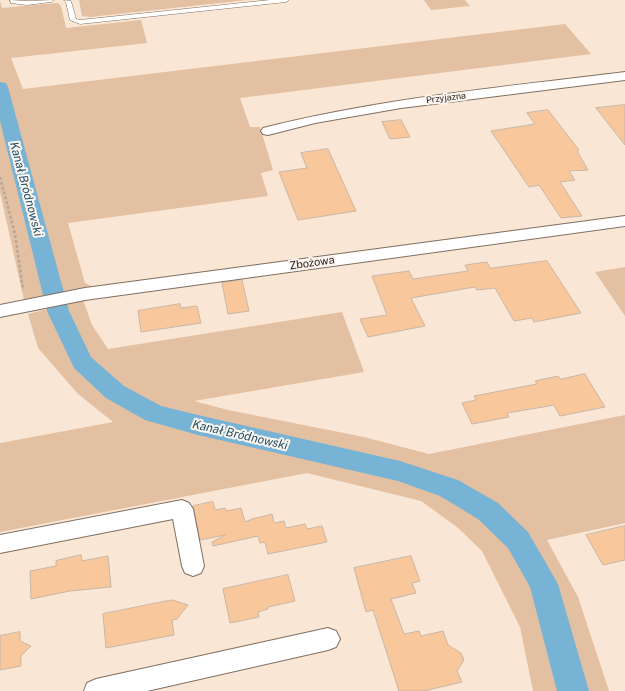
<!DOCTYPE html>
<meta charset="utf-8">
<style>
body{margin:0}
canvas{display:block;background:#f9e6d5}
</style>
<canvas width="625" height="691"></canvas>
<script>
const ctx = document.querySelector('canvas').getContext('2d');
ctx.lineJoin = 'round';
function paint(path, color) { ctx.fillStyle = color; ctx.fill(path, 'evenodd'); }
function trace(path, color, width, dash) { ctx.strokeStyle = color; ctx.lineWidth = width; ctx.lineCap = dash ? 'butt' : 'round'; ctx.setLineDash(dash || []); ctx.stroke(path); }
function drawText(font, color, halo, rows, align = 'center') {
  ctx.font = font + ' "Public Sans",sans-serif'; ctx.lineWidth = 4; ctx.setLineDash([]); ctx.textBaseline = 'middle'; ctx.strokeStyle = halo; ctx.fillStyle = color; for (const [text, x, y, turn = 0] of rows) {
    ctx.save(); ctx.translate(x, y); ctx.rotate((+turn || 0) * Math.PI / 180); ctx.textAlign = isNaN(turn) ? turn : align; if (halo) ctx.strokeText(text, 0, 0); ctx.fillText(text, 0, 0); ctx.restore();
  }
}
paint(new Path2D(`
 M79,0h169l-158,17 -8,-1z
 M424,0h41l5,6 -39,4z
 M0,1l2,7 56,-5 3,3 5,22 75,-8 6,23 -136,15 12,31 542,-65 26,30 -351,44 10,29h10l13,43 -12,3 7,23 -200,27 17,60 10,5 -71,12 -24,-108z
 M625,267v49l-30,-44z
 M83,300l9,25 16,24 234,-37 22,60 -170,29 34,9 136,27 65,17 196,-39v108l-78,17 31,57 31,94h-76l-13,-64 -38,-76 -25,-24 -36,-26 -114,-28 -307,59v-89l113,-21 -35,-28 -40,-46 -10,-34z`), '#e3c0a2');
paint(new Path2D(`
 M0,82l6,1 2,4 61,224 22,46 33,29 37,20 37,9 202,46 58,19 40,23 30,29 30,52 31,107h-32l-27,-104 -22,-39 -30,-29 -38,-23 -42,-15 -200,-46 -53,-15 -39,-22 -32,-30 -27,-57 -47,-190z`), '#77b3d5');
const building = new Path2D(`
 M625,105v40l-29,-37z
 M548,110l31,40 -2,1 11,19 -19,1 6,9 -15,2 22,34 -21,2 -22,-33 -10,2 -38,-56 44,-7 -8,-11z
 M401,120l9,17 -20,2 -8,-17z
 M328,149l28,62 -58,9 -19,-48 28,-4 -6,-15z
 M547,261l34,52 -47,9 -2,-4 -18,3 -19,-33 -18,2 -2,-3 -64,11 14,28 -57,11 -8,-18 27,-4 -15,-39 37,-5 4,8 55,-8 -3,-6 22,-3 3,6z
 M242,280l7,31 -21,3 -6,-31z
 M180,304l1,4 16,-2 4,17 -60,9 -3,-21z
 M585,374l20,33 -45,9 -6,-11 -5,1 -42,7 2,4 -37,7 -10,-21 14,-3 -2,-4 63,-12 -2,-3 23,-5 2,3z
 M213,502l2,8 10,-2 1,3 15,-3 4,14 7,-3 20,-5 2,9 10,-2 2,7 19,-4 2,5 15,-3 5,16 -59,12 -3,-12 -5,1 -2,-7 -45,10 -1,-4 13,-7 -25,5 -7,-34z
 M625,526v34l-22,5 -17,-30z
 M81,555l1,6 26,-5 3,31 -41,4 -39,8 -1,-28 26,-5v-5z
 M411,556l9,25 -8,2 4,10 -25,6 13,35 15,-3 2,5 22,-5 5,14 13,8 3,7 -7,11 5,11 -38,9h-25l-26,-81 -7,2 -12,-44z
 M288,575l7,26 -27,6v2l-10,3 1,5 -29,6 -7,-34z
 M172,600l16,5 -11,14 -5,1 2,15 -68,13 -3,-34z
 M20,632v9l11,5 -10,10v10l-21,4v-34z`);
paint(building, '#f8c79c');
trace(building, '#c8b6a6', 1);
const lane = new Path2D(`
 M10,0l17,1 27,-1 -3,2 -24,3 -16,-2z
 M64,0l7,1 5,18 4,1 190,-20h19l-3,2 -206,22 -10,-4 -4,-18z`);
const street = new Path2D(`
 M625,72v8l-224,28 -86,15 -47,12 -5,-1 -2,-3 2,-3c119,-30 241,-41 362,-56z
 M625,216v10l-540,74 -85,17v-12l85,-17z
 M182,500l7,3 4,6 11,57 -3,7 -8,3 -8,-3 -3,-7 -9,-47 -173,34v-18z
 M328,628l8,3 4,8 -4,8 -8,3 -181,41h-63l3,-8 9,-4z`);
trace(lane, '#806f60', 1);
trace(street, '#806f60', 2);
trace(new Path2D(`
 M0,177l15,57 8,56`), '#b5a699', 2.5, [3, 2]);
paint(lane, '#fff');
paint(street, '#fff');
drawText('9px', '#2a231d', '#fdf5ef', [
 ["Przyjazna",446,98,-7]
]);
drawText('11px', '#2a231d', '#fdf5ef', [
 ["Zbożowa",312,263,-8]
]);
drawText('italic 12px', '#1d4d65', '#fdf5ef', [
 ["Kanał Bródnowski",26,189,75],
 ["Kanał Bródnowski",240,435,13]
]);
</script>
